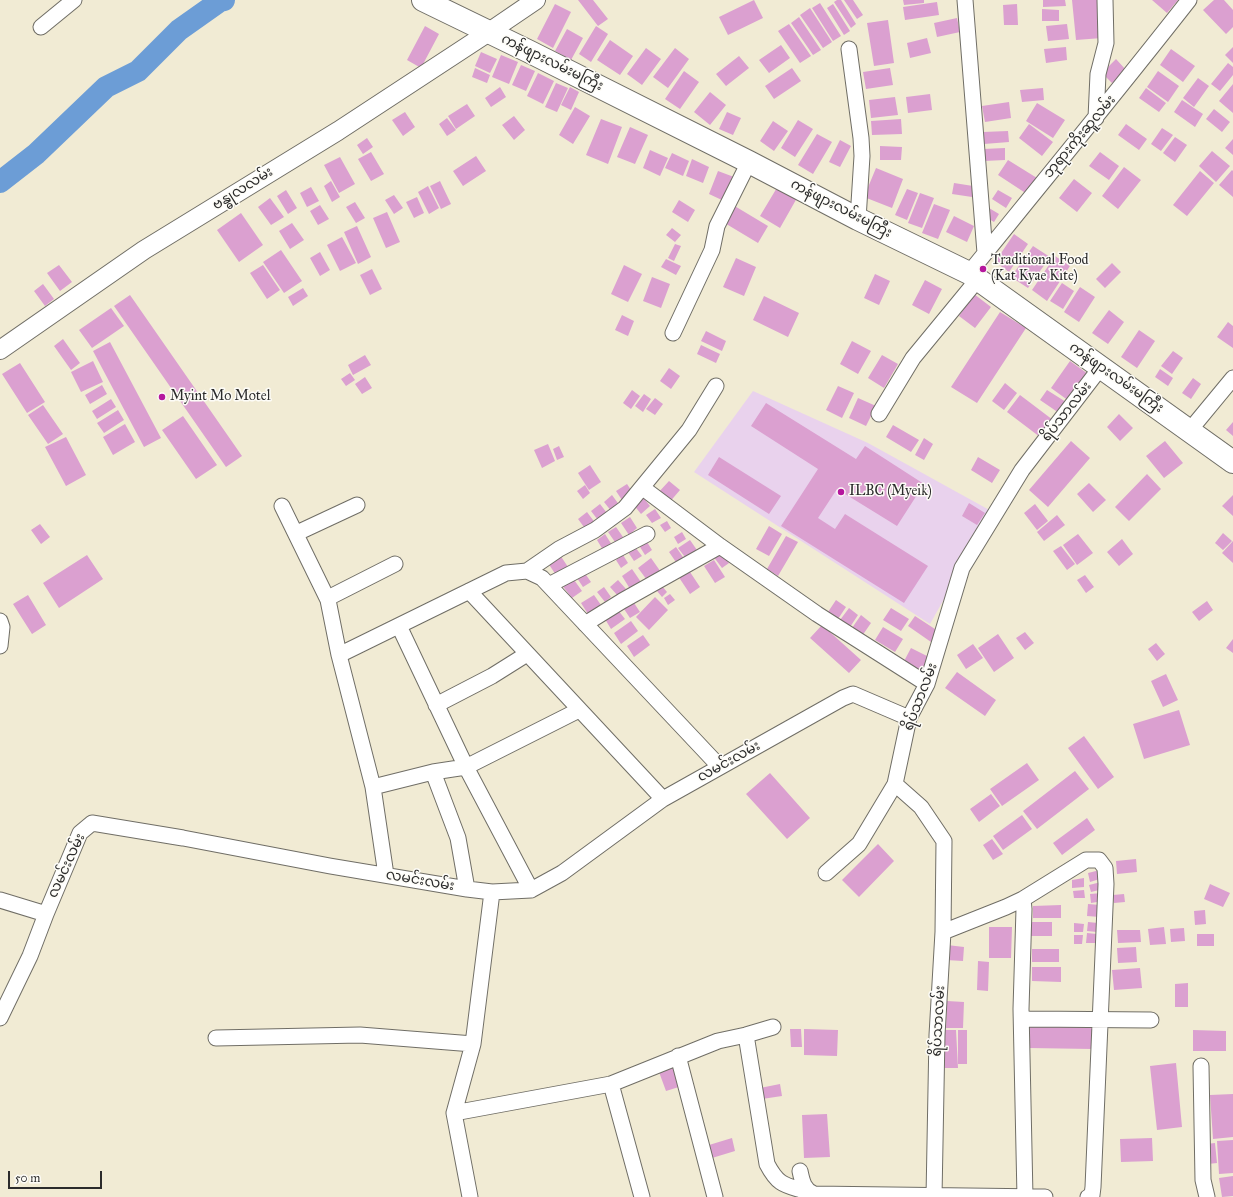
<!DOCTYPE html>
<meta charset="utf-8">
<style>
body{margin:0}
#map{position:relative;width:1233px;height:1197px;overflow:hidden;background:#f1ebd4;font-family:"IM FELL Great Primer",serif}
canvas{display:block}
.scale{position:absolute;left:8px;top:1171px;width:94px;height:18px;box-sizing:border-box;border:2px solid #2b2b2b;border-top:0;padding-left:5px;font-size:12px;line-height:14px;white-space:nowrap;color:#2b2b2b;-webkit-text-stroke:3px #fdfcf7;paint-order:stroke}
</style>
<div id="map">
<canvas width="1233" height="1197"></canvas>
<div class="scale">50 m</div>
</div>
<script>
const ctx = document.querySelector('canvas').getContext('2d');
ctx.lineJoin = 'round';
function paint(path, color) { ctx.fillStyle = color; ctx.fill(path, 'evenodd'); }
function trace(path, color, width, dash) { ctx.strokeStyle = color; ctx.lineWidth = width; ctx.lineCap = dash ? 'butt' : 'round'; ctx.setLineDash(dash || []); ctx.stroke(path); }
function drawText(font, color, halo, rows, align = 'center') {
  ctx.font = font + ' "IM FELL Great Primer","Noto Sans Myanmar",serif'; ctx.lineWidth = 3; ctx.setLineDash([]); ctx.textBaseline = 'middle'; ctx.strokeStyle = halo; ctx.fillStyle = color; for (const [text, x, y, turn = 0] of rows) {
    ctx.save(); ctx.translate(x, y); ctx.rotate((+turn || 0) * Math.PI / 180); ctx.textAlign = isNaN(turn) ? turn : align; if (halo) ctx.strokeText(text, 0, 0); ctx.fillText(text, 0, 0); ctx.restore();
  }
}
paint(new Path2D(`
 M753,391l115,52 125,69 -63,112 -236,-152z`), '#e9d2ed');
trace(new Path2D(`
 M0,182l36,-28 70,-67 32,-16 41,-41 41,-29 4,-1`), '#6c9dd6', 22);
paint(new Path2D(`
 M578,0h15l15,19 -10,7z
 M754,0l9,18 -35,17 -9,-18z
 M837,0h4l15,24 -5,4 -17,-26z
 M844,0h9l10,15 -6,4z
 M903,0h21v3l-20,2z
 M1043,0h22l1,6 -23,1z
 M1072,0h27l3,38 -26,2z
 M1152,0h26l-11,13z
 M1214,0h10l9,10v17l-7,7 -23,-24z
 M937,2l2,13 -34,5 -2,-13z
 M820,3l21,33 -8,5 -21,-33z
 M555,4l16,8 -18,36 -16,-9z
 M833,4l17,27 -6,4 -17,-27z
 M1017,4l1,21h-14l-1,-20z
 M810,8l22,34 -9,6 -23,-33z
 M1042,9l17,1v11h-17z
 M799,17l22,33 -8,5 -22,-32z
 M957,18l3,14 -23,5 -3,-14z
 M888,20l6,43 -20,3 -7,-43z
 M789,24l22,32 -11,7 -22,-32z
 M1067,24l2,15 -21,2 -2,-15z
 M425,26l14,8 -18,34 -14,-8z
 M596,26l12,8 -17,28 -12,-8z
 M567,29l16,9 -12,22 -16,-9z
 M927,38l4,15 -21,5 -3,-15z
 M610,40l23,16 -13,19 -23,-15z
 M781,45l9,13 -21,15 -10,-13z
 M1066,47l1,13 -21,3 -2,-14z
 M1233,47v16l-8,-8z
 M646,48l15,11 -19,26 -15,-11z
 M675,48l14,11 -21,29 -15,-11z
 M1171,49l24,17 -12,16 -23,-17z
 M481,52l16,7 -7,14 -15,-7z
 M501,55l17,7 -9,22 -17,-7z
 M739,56l10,12 -23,18 -10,-12z
 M1116,59l10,11 -14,13 -10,-10z
 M1228,63l5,4v8l-13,16 -9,-7z
 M521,65l14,6 -9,20 -14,-6z
 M475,68l15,7 -3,8 -15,-6z
 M792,68l9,13 -27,18 -9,-13z
 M890,68l3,17 -27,4 -3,-17z
 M684,71l15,11 -19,27 -15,-10z
 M1158,71l21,15 -11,16 -21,-15z
 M538,73l16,8 -11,23 -16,-8z
 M1198,78l11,8 -15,21 -11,-9z
 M556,83l12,5 -11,24 -12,-5z
 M1233,84v29l-14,-12z
 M500,87l6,10 -15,10 -6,-9z
 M570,87l9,5 -8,18 -10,-5z
 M1043,88l1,12 -22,2 -2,-12z
 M1146,88l20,15 -7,9 -20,-14z
 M710,92l16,13 -16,20 -16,-13z
 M930,94l2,16 -24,3 -2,-16z
 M895,97l3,18 -27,3 -2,-18z
 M1182,100l21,14 -8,13 -21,-15z
 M1009,102l2,16 -26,4 -3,-16z
 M1037,103l28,17 -12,18 -27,-17z
 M467,104l8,12 -19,13 -8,-13z
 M575,107l15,9 -17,28 -14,-9z
 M1214,109l16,13 -8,10 -16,-13z
 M405,112l10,15 -12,9 -11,-16z
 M727,112l14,6 -8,17 -14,-6z
 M514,116l11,14 -11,10 -12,-15z
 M447,118l9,12 -9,6 -8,-12z
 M601,119l21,8 -14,37 -22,-9z
 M901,119l1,15 -30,1 -1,-14z
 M798,120l15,9 -18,28 -14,-9z
 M773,121l15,10 -14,20 -14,-10z
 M1029,124l24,18 -11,14 -23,-18z
 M1126,124l21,15 -8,11 -21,-15z
 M630,127l18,8 -13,29 -18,-7z
 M1162,128l11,7 -12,16 -10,-7z
 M1008,131l1,11 -25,2 -1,-12z
 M817,134l15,8 -19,32 -15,-9z
 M1175,137l12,8 -12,17 -12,-9z
 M367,138l6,9 -10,7 -6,-9z
 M1233,139v16l-8,-7z
 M840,140l11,6 -11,21 -11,-5z
 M880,146l22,1 -1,13h-21z
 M1005,148v12l-21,1 -1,-12z
 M650,150l18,8 -8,18 -17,-8z
 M1212,151l18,15 -14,16 -17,-16z
 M371,152l13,22 -13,7 -13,-22z
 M1100,152l19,14 -10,14 -20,-14z
 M672,153l17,8 -6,15 -18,-8z
 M476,156l10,15 -23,15 -10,-15z
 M340,157l15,27 -16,9 -15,-28z
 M692,159l17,8 -6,16 -17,-7z
 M1008,160l29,18 -10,16 -29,-19z
 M1124,167l17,13 -23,29 -16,-13z
 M876,168l27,11 -11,29 -28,-11z
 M1232,170l1,1v26l-14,-12z
 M718,171l16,6 -10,24 -15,-7z
 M1200,171l14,12 -27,33 -14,-11z
 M1074,179l18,14 -15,19 -18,-14z
 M331,181l9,16 -8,5 -8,-16z
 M440,181l11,23 -10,5 -11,-23z
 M954,183l19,3 -1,11 -20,-3z
 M428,186l11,22 -10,6 -11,-22z
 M778,186l19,12 -17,30 -20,-12z
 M311,187l8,14 -12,6 -7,-14z
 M907,189l11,4 -11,27 -12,-5z
 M286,190l11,18 -9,6 -11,-18z
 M998,190l14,8 -6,10 -14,-9z
 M920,193l14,5 -12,30 -14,-5z
 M394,195l9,13 -9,6 -9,-14z
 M417,197l7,16 -10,5 -8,-16z
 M270,198l14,19 -13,8 -13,-18z
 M679,200l16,10 -7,12 -16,-10z
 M355,202l10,16 -9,5 -10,-16z
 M934,204l16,6 -12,29 -16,-6z
 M320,205l9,14 -11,6 -8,-14z
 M733,205l35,21 -10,17 -35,-21z
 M989,208l10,6 -5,8 -10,-6z
 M387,212l13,30 -14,6 -13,-30z
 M241,213l22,32 -24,17 -22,-32z
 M954,216l20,10 -7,16 -21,-10z
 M292,223l12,17 -14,9 -11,-18z
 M357,226l14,31 -13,7 -14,-32z
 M672,228l9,7 -6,7 -9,-7z
 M1014,234l14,10 -19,28 -14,-10z
 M342,237l14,26 -16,8 -13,-26z
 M675,244l6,2 -7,15 -6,-3z
 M1033,246l17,11 -22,31 -17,-11z
 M281,250l21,31 -18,12 -21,-31z
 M320,252l10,18 -10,6 -10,-18z
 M1055,256l15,10 -23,35 -15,-11z
 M736,258l20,9 -12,29 -21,-9z
 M666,259l15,7 -5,9 -15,-8z
 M1112,263l9,9 -16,16 -9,-9z
 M59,265l13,17 -12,9 -13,-18z
 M263,265l17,25 -13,9 -17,-26z
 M624,265l18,9 -14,28 -17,-8z
 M372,269l10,20 -12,6 -10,-20z
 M875,274l15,7 -11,24 -15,-7z
 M652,277l18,7 -9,24 -18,-7z
 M925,280l17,9 -13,25 -17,-9z
 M1062,283l12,8 -11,18 -13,-8z
 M43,284l11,15 -9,7 -11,-15z
 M1080,287l15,10 -16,25 -15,-10z
 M303,288l5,8 -15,10 -5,-9z
 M974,294l17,13 -16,21 -16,-12z
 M130,295l112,161 -16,11 -112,-161z
 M764,296l35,17 -11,24 -35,-17z
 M111,308l13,18 -32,22 -13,-18z
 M1109,310l15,12 -16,22 -16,-11z
 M1000,312l26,16 -49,75 -26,-16z
 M622,315l12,6 -6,15 -13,-6z
 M1228,322l5,4v22l-16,-11z
 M1139,330l16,11 -18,27 -16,-11z
 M706,331l20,10 -4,10 -21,-10z
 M63,339l17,24 -9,7 -17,-24z
 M852,341l19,10 -13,23 -18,-10z
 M110,342l51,96 -17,9 -51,-96z
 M701,345l19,9 -4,9 -19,-9z
 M1173,351l10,7 -11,16 -11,-8z
 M365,355l6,10 -18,10 -5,-10z
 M882,355l16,9 -14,24 -16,-10z
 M93,361l10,21 -22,10 -10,-20z
 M1070,361l18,13 -19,27 -18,-13z
 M20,363l25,39 -18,11 -25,-39z
 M669,368l11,8 -9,13 -11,-8z
 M1160,369l13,9 -5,8 -13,-9z
 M350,373l5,7 -9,6 -5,-7z
 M365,377l7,11 -10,6 -7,-10z
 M1193,378l8,6 -10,15 -9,-6z
 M1005,383l12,10 -13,17 -12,-9z
 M102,385l5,9 -17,10 -5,-9z
 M838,386l16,7 -12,25 -16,-8z
 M632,390l8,6 -9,13 -8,-6z
 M1047,390l19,12 -7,11 -19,-13z
 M644,394l7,5 -8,13 -8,-6z
 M1020,395l33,25 -13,17 -33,-25z
 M655,398l8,6 -8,11 -9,-6z
 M858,398l18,8 -10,20 -17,-8z
 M111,399l5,8 -19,12 -5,-8z
 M766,403l90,56 9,-13 59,38 -27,42 -60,-37 -19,29 17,11 10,-15 83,52 -24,37 -123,-77 37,-57 -67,-43z
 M43,405l20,29 -15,10 -20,-29z
 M118,410l6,10 -20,13 -7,-10z
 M1119,414l14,14 -13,13 -13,-14z
 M183,416l34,49 -21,14 -34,-49z
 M1233,422v14l-7,-6z
 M125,424l10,18 -22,13 -10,-18z
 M893,425l26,15 -8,12 -25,-15z
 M66,437l20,38 -20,11 -21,-39z
 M924,438l9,6 -9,16 -9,-5z
 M1071,441l19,17 -42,49 -19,-17z
 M1165,441l18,22 -19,15 -18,-22z
 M548,444l7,17 -13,7 -8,-18z
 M559,446l5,11 -7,3 -4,-11z
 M719,457l62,39 -12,18 -61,-39z
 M978,457l22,13 -8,13 -21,-13z
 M590,465l11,17 -12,8 -11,-17z
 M1147,474l14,15 -32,32 -14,-14z
 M669,481l11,9 -12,14 -11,-10z
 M1089,483l17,17 -13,12 -16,-18z
 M627,484l8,12 -11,7 -8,-12z
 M585,485l5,8 -7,6 -6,-8z
 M612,495l8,11 -8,6 -8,-10z
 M1233,495v21l-11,-10z
 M642,496l8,10 -9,8 -8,-10z
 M969,503l16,10 -8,12 -15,-9z
 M600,504l10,13 -9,7 -10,-13z
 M1035,504l13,17 -11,9 -13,-17z
 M655,509l6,9 -9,5 -6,-8z
 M587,512l9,12 -9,7 -9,-12z
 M1057,515l8,10 -21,16 -7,-9z
 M630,517l7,11 -8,7 -8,-12z
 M667,521l4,7 -6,4 -5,-7z
 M40,524l10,13 -9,7 -10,-14z
 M769,526l13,8 -13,22 -13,-7z
 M616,527l7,10 -8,5 -7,-10z
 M682,532l4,7 -8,5 -4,-7z
 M1223,533l9,8 -9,9 -8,-7z
 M605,534l7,11 -9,5 -6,-10z
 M1078,534l15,19 -16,12 -14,-20z
 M786,536l12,6 -20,34 -11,-7z
 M1122,539l11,15 -14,12 -12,-14z
 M690,540l9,13 -11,8 -10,-13z
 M1233,541v22l-11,-10z
 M647,542l5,8 -7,5 -5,-8z
 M1061,546l14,18 -8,6 -14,-19z
 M635,547l7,9 -8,5 -6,-9z
 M676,547l9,13 -7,5 -9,-13z
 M720,551l9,12 -7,5 -9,-12z
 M87,555l16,24 -44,29 -16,-25z
 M560,555l8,12 -12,8 -8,-12z
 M623,555l5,8 -7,5 -5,-8z
 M651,558l12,17 -13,9 -12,-16z
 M714,560l11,17 -10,6 -11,-17z
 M632,569l11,16 -11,7 -10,-16z
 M688,569l12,18 -10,7 -12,-18z
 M584,572l7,10 -8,5 -6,-9z
 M1085,575l9,12 -8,6 -9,-13z
 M572,577l10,14 -10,7 -11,-14z
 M618,580l8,9 -8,7 -8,-9z
 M662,586l5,6 -5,5 -5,-6z
 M604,587l7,10 -6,5 -8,-10z
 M670,594l5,6 -7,5 -4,-7z
 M28,595l18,30 -14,9 -19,-30z
 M594,595l7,10 -13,9 -7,-11z
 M655,597l13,13 -19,20 -13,-13z
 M632,600l8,12 -10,6 -8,-12z
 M836,600l10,7 -8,12 -10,-7z
 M1207,601l6,9 -14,11 -7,-9z
 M849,608l9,7 -8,12 -10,-7z
 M891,608l18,11 -8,12 -18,-11z
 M618,610l7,9 -14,10 -6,-10z
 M861,615l10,8 -9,13 -10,-8z
 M915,616l23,15 -7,11 -23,-16z
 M631,621l7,10 -17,13 -7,-11z
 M822,625l39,35 -12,13 -39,-35z
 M883,627l20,12 -8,13 -20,-12z
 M1025,632l9,11 -9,7 -9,-12z
 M998,634l16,24 -20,14 -16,-24z
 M643,635l7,10 -16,12 -7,-11z
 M1233,639v14l-7,-5z
 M1156,643l9,11 -8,7 -9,-12z
 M973,644l10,14 -17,11 -9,-14z
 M911,648l22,11 -8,16 -22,-12z
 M957,672l39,28 -11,16 -40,-28z
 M1166,674l12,26 -15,7 -12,-26z
 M1179,710l11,35 -46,14 -11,-35z
 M1084,736l30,41 -16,12 -30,-41z
 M1027,763l12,17 -37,26 -12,-17z
 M1075,771l14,18 -52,40 -14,-18z
 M770,773l40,45 -23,21 -41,-45z
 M991,794l9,12 -21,16 -9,-13z
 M1022,815l10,14 -29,21 -10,-14z
 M1087,818l8,12 -33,25 -9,-12z
 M992,839l11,15 -10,6 -10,-15z
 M878,844l16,17 -35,36 -17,-17z
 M1136,859l1,13 -20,2 -1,-13z
 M1100,870l3,8 -13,4 -2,-9z
 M1084,878v9l-12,1v-8z
 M1101,882l2,7 -12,3 -2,-7z
 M1210,884l20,9 -7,14 -19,-8z
 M1084,890l1,8h-11l-1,-7z
 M1102,893l1,8 -12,2 -1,-9z
 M1124,894l1,8 -11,1 -1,-8z
 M1088,904l12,1v12l-13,-1z
 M1061,905v13h-28v-12z
 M1205,910l1,14 -11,1 -1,-14z
 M1030,922h22v14h-22z
 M1088,922l10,1 -1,9 -10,-1z
 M1074,923l10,1 -1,8h-9z
 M989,927h23l-1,31h-22z
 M1164,927l2,17 -16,1 -2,-16z
 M1184,928l1,13 -14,1 -1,-13z
 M1117,930h23l1,12 -23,1z
 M1087,933l10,1v9h-11z
 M1197,934h17v12h-17z
 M1074,935h9l-1,9h-8z
 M947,945l17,2 -1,14 -17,-1z
 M1136,947l1,15 -19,1 -1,-15z
 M1032,949h27v13h-27z
 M978,961l11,1 -1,29 -11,-1z
 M1032,967h29v15l-29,-1z
 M1140,968l2,20 -28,2 -2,-20z
 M1188,983v24h-13v-23z
 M947,1001l17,1 -1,26h-17z
 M1029,1026h63v23l-63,-1z
 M790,1029h11l1,18h-11z
 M804,1029l34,1 -1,26 -33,-1z
 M944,1030h12l2,38h-13z
 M958,1030h9v34h-9z
 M1193,1030l33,1v20h-33z
 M1176,1063l6,64 -25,3 -7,-64z
 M674,1067l8,19 -16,5 -7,-19z
 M780,1084l2,12 -20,3 -2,-11z
 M1233,1094v43l-20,2 -3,-44z
 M827,1114l3,43 -26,1 -2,-43z
 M732,1138l3,13 -23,7 -3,-13z
 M1152,1138l1,23 -32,1 -1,-23z
 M1233,1140v33l-14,1 -2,-33z
 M1215,1143l2,20 -9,1 -2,-20z
 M1233,1176v20l-11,1 -3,-19z`), '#dba0d0');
const minor = new Path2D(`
 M965,0l20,253
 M41,27l33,-27
 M849,49l12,89 1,18 -4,63
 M1096,118l2,-44 8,-31 -1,-43
 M969,273c74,-91 148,-181 220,-273
 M673,333l39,-83 5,-24 32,-64
 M879,414l34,-56 65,-79
 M1190,430l43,-52
 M643,488l77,58 97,68 110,70
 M282,506l46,94 11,55 34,132 13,88
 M297,533l60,-28
 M527,571l32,-22 36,-19 30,-22 64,-78 27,-44
 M549,585l98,-51
 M469,591l194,208
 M328,600l4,-4 63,-32
 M0,621l2,6 -2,19
 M585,624l37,-23 98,-55
 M339,655l167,-82 21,-2 15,7 178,189
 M436,705l56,-29 35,-22
 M433,772l25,66 9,51
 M373,787l60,-15 33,-5 -67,-141
 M826,873l33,-29 36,-60
 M531,890l-65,-123 113,-57
 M1023,899l1,10 -3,100 4,188
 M0,900l46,14
 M943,932l63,-25 17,-8 63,-39h13l6,8 1,16 -13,303 -1,8 -4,2
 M1022,1017l6,2 123,1
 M0,1018l30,-62 16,-42 34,-81 12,-10 91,15 147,28 137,23 25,3 39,-2 31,-17 101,-74 180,-101 10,-4 56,24
 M746,1035l21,129c12,23 19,21 41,28
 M216,1038l144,-3 113,9
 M678,1056l37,141
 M1201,1066l2,114 4,17
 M611,1084l31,113
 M454,1113l157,-29 107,-43 28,-6 27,-8
 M800,1171c2,10 4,19 14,23l231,3
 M470,1197l-16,-84 19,-69 19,-152
 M934,1197l3,-162 6,-103 1,-91 -23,-34 -26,-23 14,-66 18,-34 35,-116 60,-98 79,-103`);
const tertiary = new Path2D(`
 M0,350l144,-100 194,-119 151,-99 47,-32`);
const primary = new Path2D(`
 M423,0l107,52 219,110 109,57 111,54 264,189`);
trace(minor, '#706e66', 17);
trace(tertiary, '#706e66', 20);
trace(primary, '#706e66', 24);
trace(minor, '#fff', 15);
trace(tertiary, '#fff', 18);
trace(primary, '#fff', 22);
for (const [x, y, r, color] of [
 [983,269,4,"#b5179e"],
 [162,397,4,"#b5179e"],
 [841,492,4,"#b5179e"]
]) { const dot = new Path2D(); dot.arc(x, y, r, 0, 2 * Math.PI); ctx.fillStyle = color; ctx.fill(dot); trace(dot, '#fdfcf7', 1.5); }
drawText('14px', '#2b2b2b', '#fdfcf7', [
 ["ကန်ဖျားလမ်းမကြီး",552,63,26],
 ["ဘုရားကိုးဆူလမ်း",1080,137,-50],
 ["ဗန္ဓုလလမ်း",243,189,-32],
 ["ကန်ဖျားလမ်းမကြီး",841,209,27],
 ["ကန်ဖျားလမ်းမကြီး",1116,378,35],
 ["ရိပ်သာလမ်း",1067,412,-52],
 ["ရိပ်သာလမ်း",921,697,-69],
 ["လမင်းလမ်း",729,762,-29],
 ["လမင်းလမ်း",67,866,-65],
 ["လမင်းလမ်း",420,881,10],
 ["ရိပ်သာလမ်း",939,1021,-87]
]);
drawText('14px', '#2b2b2b', '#fdfcf7', [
 ["Traditional Food",991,261],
 ["(Kat Kyae Kite)",991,277],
 ["Myint Mo Motel",170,397],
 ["ILBC (Myeik)",849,492]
], 'left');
</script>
